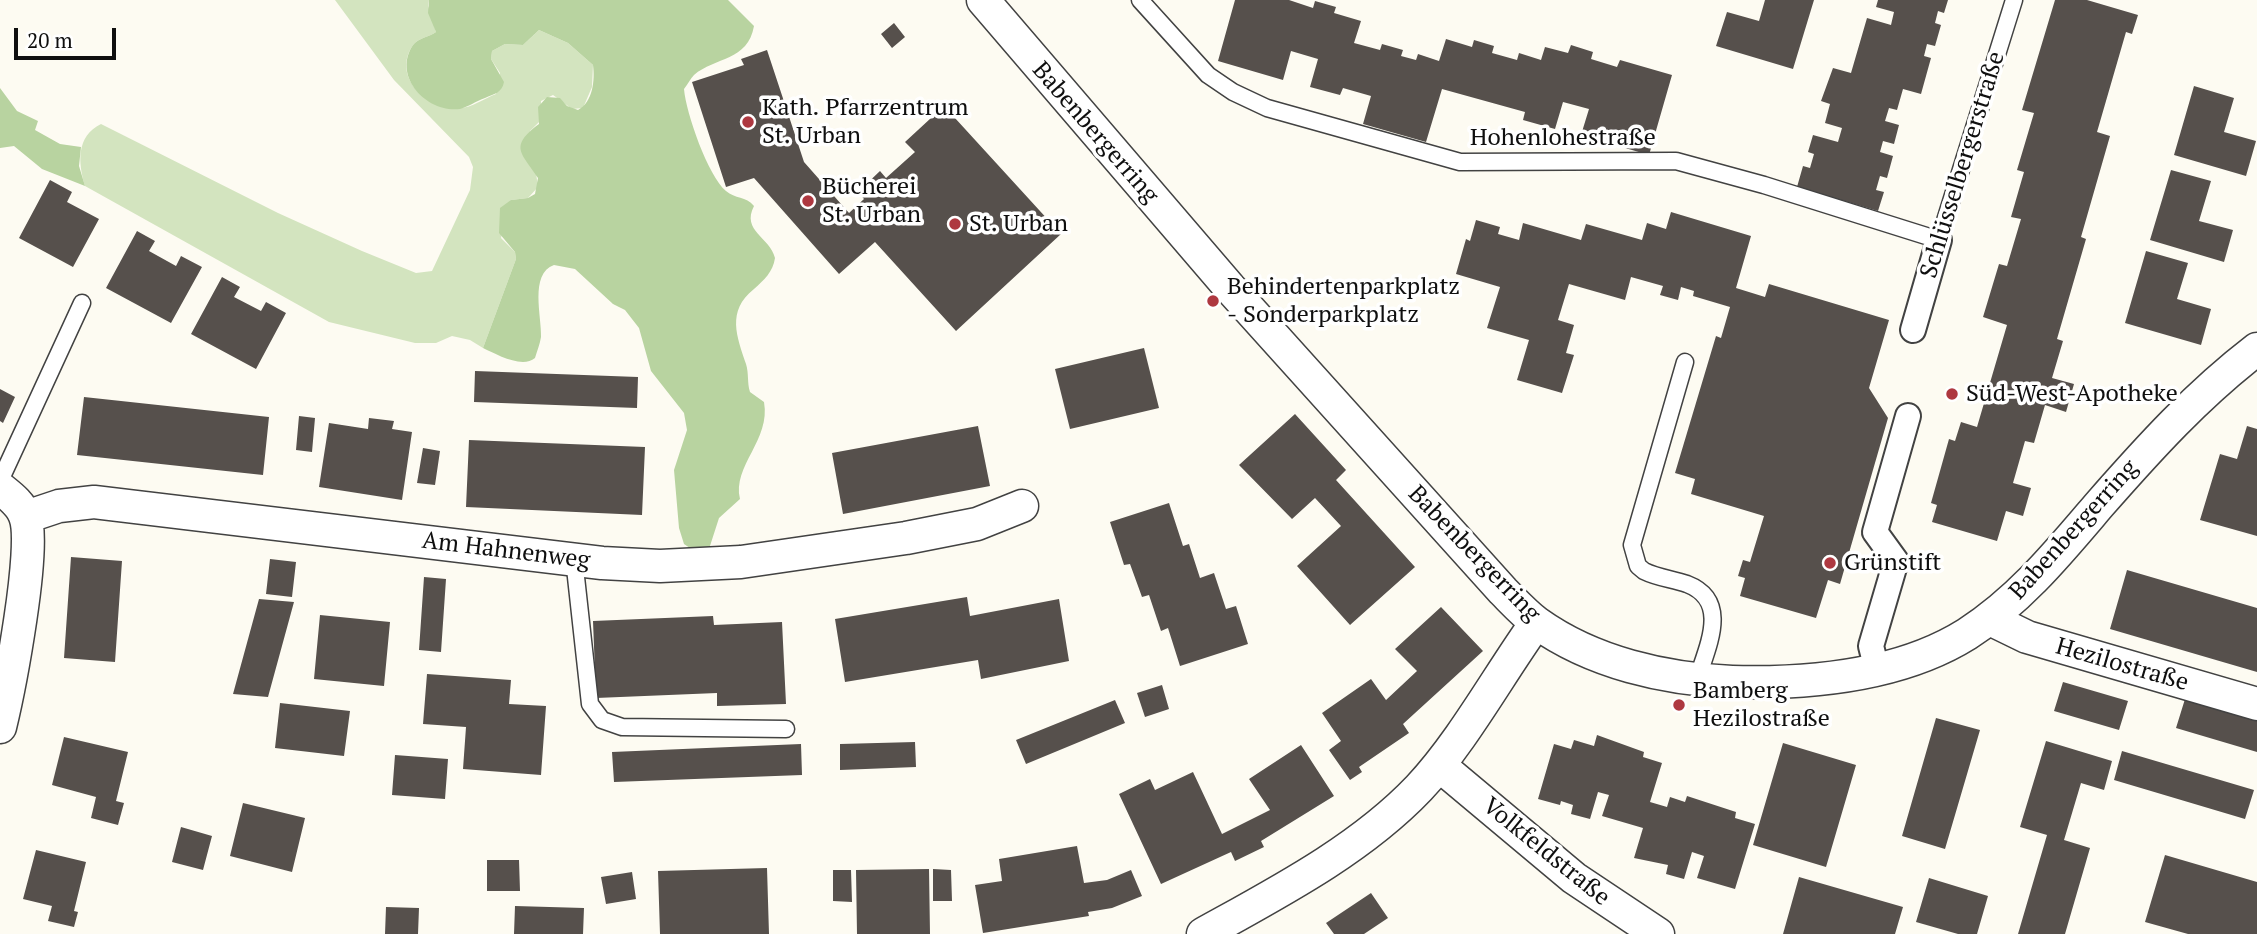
<!DOCTYPE html>
<meta charset="utf-8">
<style>
body{margin:0}
#map{position:relative;width:2257px;height:934px;overflow:hidden;background:#fdfbf2;font-family:"PT Serif",serif}
canvas{display:block}
.scale{position:absolute;left:14px;top:28px;width:102px;height:32px;box-sizing:border-box;border:4px solid #0f0f0f;border-top:0;padding-left:9px;font-size:21px;line-height:24px;white-space:nowrap;color:#0f0f0f;-webkit-text-stroke:5px #fff;paint-order:stroke}
</style>
<div id="map">
<canvas width="2257" height="934"></canvas>
<div class="scale">20 m</div>
</div>
<script>
const ctx = document.querySelector('canvas').getContext('2d');
ctx.lineJoin = 'round';
function paint(path, color) { ctx.fillStyle = color; ctx.fill(path, 'evenodd'); }
function trace(path, color, width, dash) { ctx.strokeStyle = color; ctx.lineWidth = width; ctx.lineCap = dash ? 'butt' : 'round'; ctx.setLineDash(dash || []); ctx.stroke(path); }
function drawText(font, color, halo, rows, align = 'center') {
  ctx.font = font + ' "PT Serif",serif'; ctx.lineWidth = 7; ctx.setLineDash([]); ctx.textBaseline = 'middle'; ctx.strokeStyle = halo; ctx.fillStyle = color; for (const [text, x, y, turn = 0] of rows) {
    ctx.save(); ctx.translate(x, y); ctx.rotate((+turn || 0) * Math.PI / 180); ctx.textAlign = isNaN(turn) ? turn : align; if (halo) ctx.strokeText(text, 0, 0); ctx.fillText(text, 0, 0); ctx.restore();
  }
}
paint(new Path2D(`
 M335,0h94l-1,6 8,26c-7,5 -18,6 -23,13 -22,32 14,65 47,63 11,0 25,-10 36,-14l4,-21 -9,-14 1,-8 13,-7 18,1 16,-15 29,13 25,22 -1,22 -9,21 -11,1 -19,-14 -12,6 1,18 -12,12 8,56 -10,11 -17,2 -10,38 14,14 1,7 -33,89 -13,-8 -18,-4 -16,7h-21l-86,-21 -244,-136c-7,-23 -9,-50 16,-62l177,89 84,38 54,22 16,-2 38,-81 3,-23 -4,-10 -75,-77z`), '#d3e4bf');
paint(new Path2D(`
 M429,0h299l26,26c-6,35 -39,31 -60,49 -4,4 -6,9 -10,14 2,24 24,87 42,102 9,8 20,5 28,15 -13,25 16,31 21,52 -2,14 -11,22 -21,31 -28,22 -17,48 -8,75 3,9 1,19 4,28l14,10c7,38 -32,64 -24,97l-21,19 -10,31 -10,5 -15,-10 -5,-16 -5,-58 13,-40 -3,-17 -33,-42 -12,-43 -14,-18 -12,-6 -38,-35 -21,-4c-25,9 -12,52 -13,72 -1,7 -4,14 -6,21 -13,11 -39,-4 -52,-10l33,-89 -1,-7 -16,-19 1,-25 11,-8 17,-2 7,-4 3,-16c-16,-25 -30,-31 1,-54l-1,-17 9,-10 13,1 7,8 11,4c15,-8 17,-30 15,-45l-25,-22 -29,-13 -16,15 -18,-1 -13,7 -1,8 13,23c-2,11 -10,12 -19,16 -9,3 -17,9 -25,11 -34,4 -68,-33 -47,-64 5,-7 16,-8 23,-13l-8,-19z
 M0,88l17,23 21,10 -3,9 25,14 21,3 -2,19 6,20 -43,-17 -28,-23 -14,2z`), '#b8d3a0');
paint(new Path2D(`
 M1235,0h54l24,8 2,-7 21,6 -2,6 27,8 -7,22 26,7 2,-6 21,6 -2,6 15,4 2,-6 21,7 7,-22 26,8 2,-7 20,6 -2,7 25,7 2,-7 22,7 4,-13 23,6 3,-8 22,7 -2,7 26,8 3,-7 52,15 -23,80 -68,-20 8,-26 -26,-7 -8,27 -32,-9 2,-8 -83,-23 -16,53 -63,-18 8,-28 -28,-8 -3,7 -30,-8 8,-28 -27,-8 -8,29 -65,-19z
 M1765,0h49l-21,69 -77,-23 11,-34 32,9z
 M1878,0h70l-4,13 -6,-2 -3,12 6,2 -6,21 -8,-2 -3,12 7,2 -10,36 -18,-5 -6,21 -8,-2 -4,13 14,4 -5,19 -11,-3 -3,11 13,4 -6,22 -7,-2 -4,14 8,2 -6,19 -81,-24 6,-21 7,2 4,-14 -6,-2 5,-17 25,7 4,-14 -17,-5 5,-19 -9,-3 12,-33 18,5 16,-55 24,7 3,-13 -18,-5z
 M2055,0h32l51,15 -6,19 -6,-2 -29,100 13,4 -29,101 5,2 -29,100 6,2 -11,37 22,6 -8,28 -21,-7 -11,38 -9,-2 -12,42 18,5 -8,28 -17,-5 -9,30 -65,-19 5,-17 -6,-2 18,-64 6,2 6,-19 16,5 30,-102 -24,-8 16,-53 8,2 14,-47 -10,-2 13,-45 -7,-2 17,-57 -12,-3z
 M894,23l11,14 -13,11 -11,-14z
 M767,50l37,112 45,51 15,-14 -6,-7 22,-21 6,7 29,-26 -10,-10 39,-36 117,128 -105,97 -81,-89 -36,32 -85,-96 -28,9 -34,-105 52,-17 -3,-6z
 M2194,86l40,12 -10,34 32,9 -10,35 -72,-21z
 M2171,170l40,11 -12,40 34,9 -9,32 -74,-22z
 M50,180l22,12 -5,10 32,17 -26,48 -54,-29z
 M1671,212l80,24 -15,52 29,9 4,-13 120,36 -20,68 19,30 -48,166 -12,-4 -12,38 -76,-22 5,-18 -7,-2 5,-16 7,2 14,-46 -73,-22 4,-15 -20,-6 41,-137 5,2 9,-31 -37,-11 1,-5 -13,-4 -3,13 -18,-5 3,-9 -32,-9 -6,23 -56,-16 -11,36 16,5 -8,28 8,2 -12,38 -45,-13 12,-40 -42,-12 13,-41 -44,-13 10,-35 4,2 6,-21 24,7 -2,7 21,6 4,-17 58,17 5,-16 56,16 5,-17 19,6z
 M137,231l18,10 -6,10 27,15 5,-10 21,11 -31,56 -65,-35z
 M2146,251l42,12 -11,36 34,10 -10,36 -76,-22z
 M222,277l18,10 -6,10 27,14 5,-9 20,11 -30,56 -65,-35z
 M1144,348l15,60 -89,21 -15,-60z
 M475,371l163,6 -1,31 -163,-6z
 M0,389l15,8 -12,26 -3,-2z
 M84,397l185,20 -6,58 -186,-20z
 M1295,414l51,56 -10,10 79,87 -65,58 -53,-59 44,-40 -26,-28 -23,21 -53,-54z
 M299,416l16,2 -3,34 -16,-2z
 M369,418l25,3 -2,8 20,3 -10,68 -83,-13 10,-64 39,6z
 M978,426l12,60 -147,28 -11,-61z
 M2247,426l10,3v107l-57,-16 20,-66 17,5z
 M469,440l176,7 -3,68 -176,-8z
 M423,448l17,3 -5,34 -18,-2z
 M1169,503l14,43 6,-2 11,34 14,-5 12,36 10,-3 12,38 -68,22 -12,-38 -7,3 -12,-36 -7,2 -12,-33 -6,1 -14,-43z
 M71,557l51,4 -7,101 -51,-4z
 M270,559l26,3 -4,35 -26,-3z
 M2127,570l130,38v64l-147,-43z
 M424,577l22,2 -5,73 -22,-2z
 M967,597l3,19 89,-17 10,62 -88,18 -3,-19 -133,22 -10,-63z
 M259,599l35,3 -26,95 -35,-3z
 M1441,607l42,44 -80,73 6,9 -50,34 3,5 -12,8 -21,-30 12,-9 -19,-28 49,-34 15,21 31,-29 -22,-22z
 M320,615l70,7 -6,64 -70,-7z
 M713,616l1,9 68,-3 4,82 -69,2v-13l-121,5 -3,-77z
 M427,674l84,6 -2,24 37,2 -5,69 -78,-6 3,-42 -43,-3z
 M2063,682l65,19 -9,29 -65,-19z
 M1162,685l7,24 -24,8 -8,-24z
 M2185,699l72,21v32l-81,-24z
 M1115,700l10,23 -99,41 -10,-24z
 M280,703l70,8 -6,45 -69,-8z
 M1936,718l44,12 -35,119 -43,-13z
 M1597,735l47,17 -1,5 19,6 -12,39 17,5 3,-10 15,5 2,-6 49,16 -1,6 20,6 -20,65 -38,-11 7,-22 -12,-4 -8,27 -18,-5 2,-9 -34,-7 9,-30 -41,-12 7,-21 -11,-3 -8,27 -19,-5 2,-9 -12,-4 -1,4 -22,-6 16,-55 17,5 3,-9 20,6z
 M64,737l64,15 -12,49 8,2 -6,22 -27,-7 5,-21 -44,-12z
 M2046,741l66,20 -8,29 -23,-7 -17,57 26,8 -25,86h-47l29,-99 -27,-8z
 M915,742l1,25 -76,3v-26z
 M1783,743l73,22 -30,102 -73,-22z
 M801,744l1,31 -188,7 -2,-30z
 M1301,745l33,51 -73,45 3,6 -29,14 -4,-9 -70,32 -42,-90 31,-15 5,11 38,-18 29,62 48,-24 -21,-31z
 M2122,751l132,39 -9,29 -131,-39z
 M395,755l53,4 -3,40 -53,-4z
 M243,803l62,15 -13,54 -62,-16z
 M181,827l31,9 -9,34 -31,-8z
 M1077,846l7,37 23,-3 24,-10 11,26 -30,12 -24,4 1,4 -106,17 -8,-48 27,-4 -3,-22z
 M36,850l50,12 -12,49 4,1 -4,15 -26,-6 4,-15 -29,-7z
 M2165,855l92,27v52h-69l-43,-12z
 M487,860h32l1,31h-33z
 M767,868l2,66h-109l-2,-63z
 M929,869l1,65h-73l-1,-64z
 M933,869l18,1 1,31h-19z
 M833,870h18l1,32 -19,-1z
 M632,872l4,27 -30,5 -5,-27z
 M1799,877l104,30 -8,27h-112z
 M1929,878l59,18 -11,38h-19l-42,-12z
 M1371,893l17,25 -24,16h-30l-8,-11z
 M515,906l69,2 -1,26h-69z
 M386,907l33,1 -1,26h-33z`), '#56504c');
const service = new Path2D(`
 M1140,0l68,75 25,17 34,16 193,54 216,-1 88,24 175,55 75,-240
 M1685,362l-53,183 6,21 6,5c14,7 29,8 43,13 44,17 20,63 10,96
 M0,481l82,-178
 M574,559l16,145 12,16 20,7 164,2`);
const pedestrian = new Path2D(`
 M1913,330l26,-90
 M1877,670l-6,-24 25,-85 -21,-29 33,-116`);
const minor = new Path2D(`
 M983,0l247,288 273,303c11,11 22,23 34,32 56,40 128,56 195,59 78,2 168,-6 235,-48 53,-34 92,-82 132,-129 50,-57 98,-110 158,-156
 M0,488c10,8 21,16 25,28 12,30 -16,174 -25,211
 M26,517l33,-11 35,-4 508,61 58,3 81,-4 165,-24 71,-14 45,-18
 M1990,619l37,18 230,67
 M1439,765l135,113 84,56
 M1203,934c74,-41 157,-84 216,-146 44,-47 79,-112 117,-165`);
trace(service, '#424242', 19);
trace(pedestrian, '#424242', 28);
trace(minor, '#424242', 35);
trace(service, '#fff', 16);
trace(pedestrian, '#fff', 24);
trace(minor, '#fff', 32);
for (const [x, y, r, color] of [
 [748,122,7,"#ae3840"],
 [808,201,7,"#ae3840"],
 [955,224,7,"#ae3840"],
 [1213,301,7,"#ae3840"],
 [1952,394,7,"#ae3840"],
 [1830,563,7,"#ae3840"],
 [1679,705,7,"#ae3840"]
]) { const dot = new Path2D(); dot.arc(x, y, r, 0, 2 * Math.PI); ctx.fillStyle = color; ctx.fill(dot); trace(dot, '#fff', 2.5); }
drawText('24px', '#0f0f0f', '#fff', [
 ["Kath. Pfarrzentrum",762,108],
 ["St. Urban",762,136],
 ["Bücherei",822,187],
 ["St. Urban",822,215],
 ["St. Urban",969,224],
 ["Behindertenparkplatz",1227,287],
 ["- Sonderparkplatz",1227,315],
 ["Süd-West-Apotheke",1966,394],
 ["Grünstift",1844,563],
 ["Bamberg",1693,691],
 ["Hezilostraße",1693,719]
], 'left');
drawText('24px', '#0f0f0f', '#fff', [
 ["Babenbergerring",1095,133,49],
 ["Hohenlohestraße",1563,138],
 ["Schlüsselbergerstraße",1963,165,-73],
 ["Babenbergerring",2074,530,-48],
 ["Am Hahnenweg",506,551,7],
 ["Babenbergerring",1474,554,46],
 ["Hezilostraße",2122,665,16],
 ["Volkfeldstraße",1546,852,39]
]);
</script>
